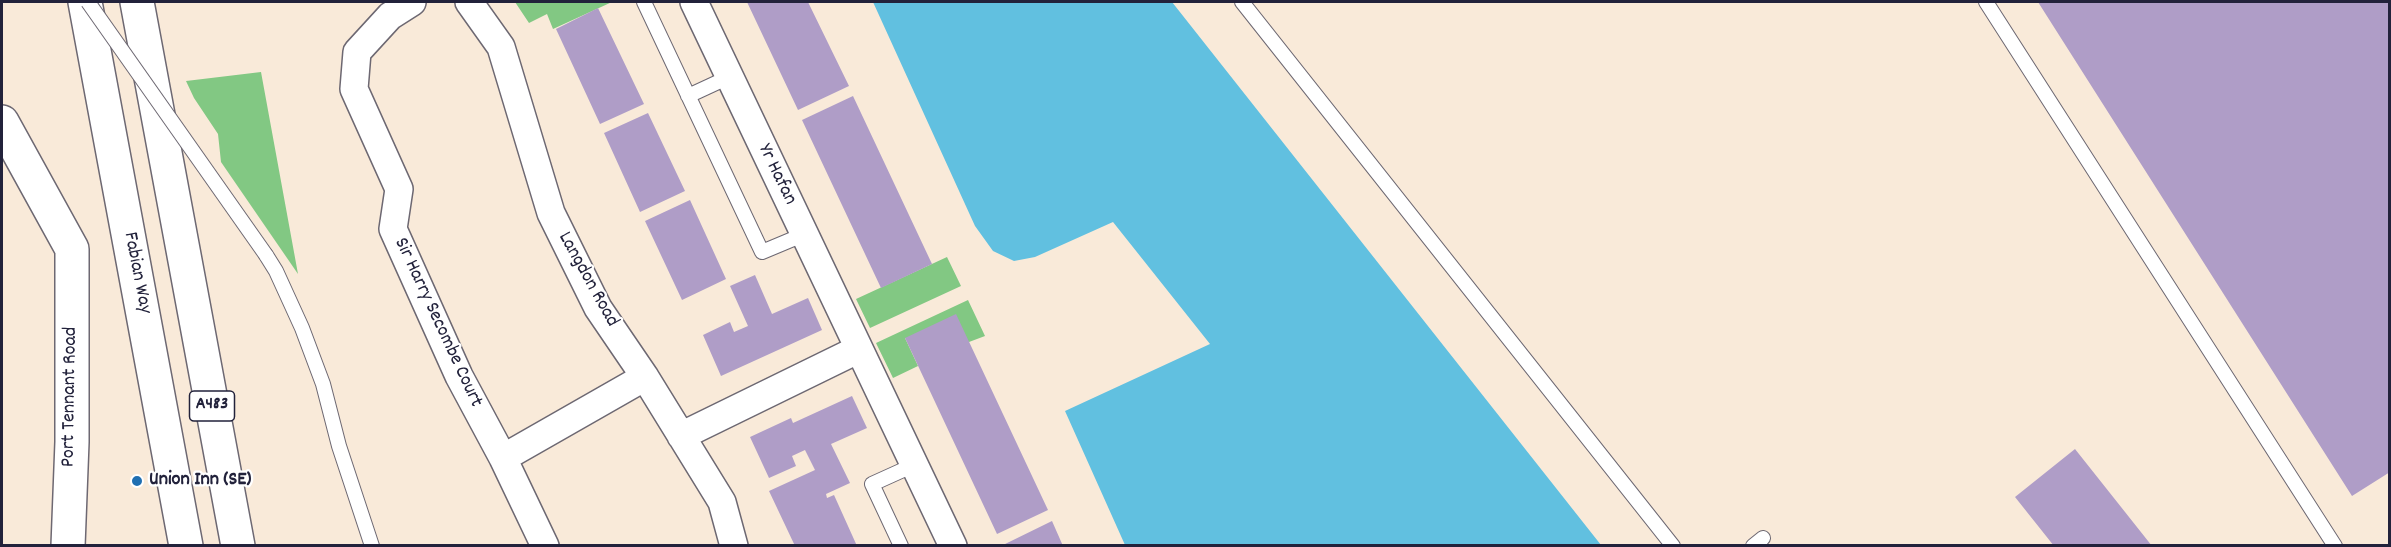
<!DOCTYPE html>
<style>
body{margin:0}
#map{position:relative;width:2391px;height:547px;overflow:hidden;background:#f9ead9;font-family:Dekko,sans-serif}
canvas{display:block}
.frame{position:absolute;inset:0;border:3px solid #22223b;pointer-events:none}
</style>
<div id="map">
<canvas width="2391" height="547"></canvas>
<div class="frame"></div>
</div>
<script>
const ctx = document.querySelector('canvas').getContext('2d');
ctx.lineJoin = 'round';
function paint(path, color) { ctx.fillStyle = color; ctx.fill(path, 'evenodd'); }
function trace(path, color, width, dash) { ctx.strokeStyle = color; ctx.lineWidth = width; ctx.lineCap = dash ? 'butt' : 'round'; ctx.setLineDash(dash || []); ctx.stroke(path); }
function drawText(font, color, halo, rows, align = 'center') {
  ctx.font = font + ' Dekko,sans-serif'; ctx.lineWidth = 4.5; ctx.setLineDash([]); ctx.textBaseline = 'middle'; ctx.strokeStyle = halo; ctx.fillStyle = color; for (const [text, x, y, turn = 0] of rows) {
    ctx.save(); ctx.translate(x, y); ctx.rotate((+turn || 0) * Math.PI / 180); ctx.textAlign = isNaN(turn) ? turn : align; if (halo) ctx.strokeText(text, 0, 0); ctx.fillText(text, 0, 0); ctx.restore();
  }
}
paint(new Path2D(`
 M515,2h97l-59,27 -6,-15 -18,9z
 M261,72l37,202 -77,-112 -3,-28 -24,-36 -8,-17z
 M947,257l14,29 -91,42 -14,-29z
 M968,300l17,36 -16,6 -64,-4 13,28 -25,12 -17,-35z`), '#82c883');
paint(new Path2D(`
 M873,2h299l429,543h-476l-60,-134 145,-67 -97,-122 -78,35 -21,4 -21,-10 -18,-25z`), '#61c0e0');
paint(new Path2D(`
 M747,2h61l41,84 -51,24z
 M2038,2h352v470l-38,24z
 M598,8l46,96 -44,20 -44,-95z
 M853,96l79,168 -51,24 -79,-168z
 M648,113l37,78 -45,21 -36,-79z
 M690,200l36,79 -44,21 -37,-79z
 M755,275l17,39 36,-16 14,32 -101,46 -18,-41 27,-13 4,10 14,-6 -18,-40z
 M956,314l92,196 -51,24 -92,-196z
 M852,396l15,32 -36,16 19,39 -24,11 1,4 7,-3 23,51h-62l-26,-55 46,-21 -10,-20 -13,6 4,10 -27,12 -19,-41 41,-19 2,5z
 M2075,449l77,97h-98l-39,-49z
 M1052,521l11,25h-62z`), '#af9dc7');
const lane = new Path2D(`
 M644,2l118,250 43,-18
 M1242,2l431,544
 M1986,2l349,544
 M688,96l41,-19
 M266,255l10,16 26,57 21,56 16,62 33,100
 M901,546l-29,-62 42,-19
 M1753,546l10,-8`);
const street = new Path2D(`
 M412,2l-22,14 -33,36 -3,37 45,100 -6,40 66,147 44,82 42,88
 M469,2l32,45 50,166 47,95 47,69 77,125 12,44
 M694,2l259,544
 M681,436l178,-87
 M503,458l142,-81`);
const secondary = new Path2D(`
 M2,122l70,127v193l-4,104`);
const highway = new Path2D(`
 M85,2l101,544
 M137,2l101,544`);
trace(lane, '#6d6872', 16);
trace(street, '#6d6872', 30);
trace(secondary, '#6d6872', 36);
trace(highway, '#6d6872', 36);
trace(lane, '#fff', 14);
trace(street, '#fff', 27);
trace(secondary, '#fff', 33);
trace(highway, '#fff', 33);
const laneBridge = new Path2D(`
 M88,2l178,253`);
trace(laneBridge, '#6d6872', 16, []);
trace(laneBridge, '#fff', 14);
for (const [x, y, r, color] of [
 [137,481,6,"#1f6fb2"]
]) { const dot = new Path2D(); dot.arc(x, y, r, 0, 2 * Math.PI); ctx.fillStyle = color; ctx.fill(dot); trace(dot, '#fff', 2); }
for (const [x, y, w] of [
 [212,406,45]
]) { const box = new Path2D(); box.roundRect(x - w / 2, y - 15, w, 30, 4.5); ctx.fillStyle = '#fff'; ctx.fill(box); trace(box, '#22223b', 1.5); }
drawText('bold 18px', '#22223b', null, [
 ["A483",212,406]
]);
drawText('20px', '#22223b', '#fff', [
 ["Yr Hafan",776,175,64],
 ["Fabian Way",136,273,79],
 ["Langdon Road",587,280,61],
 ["Sir Harry Secombe Court",437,323,65],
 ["Port Tennant Road",71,397,-89]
]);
drawText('bold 20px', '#22223b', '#fff', [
 ["Union Inn (SE)",149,481]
], 'left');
</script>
